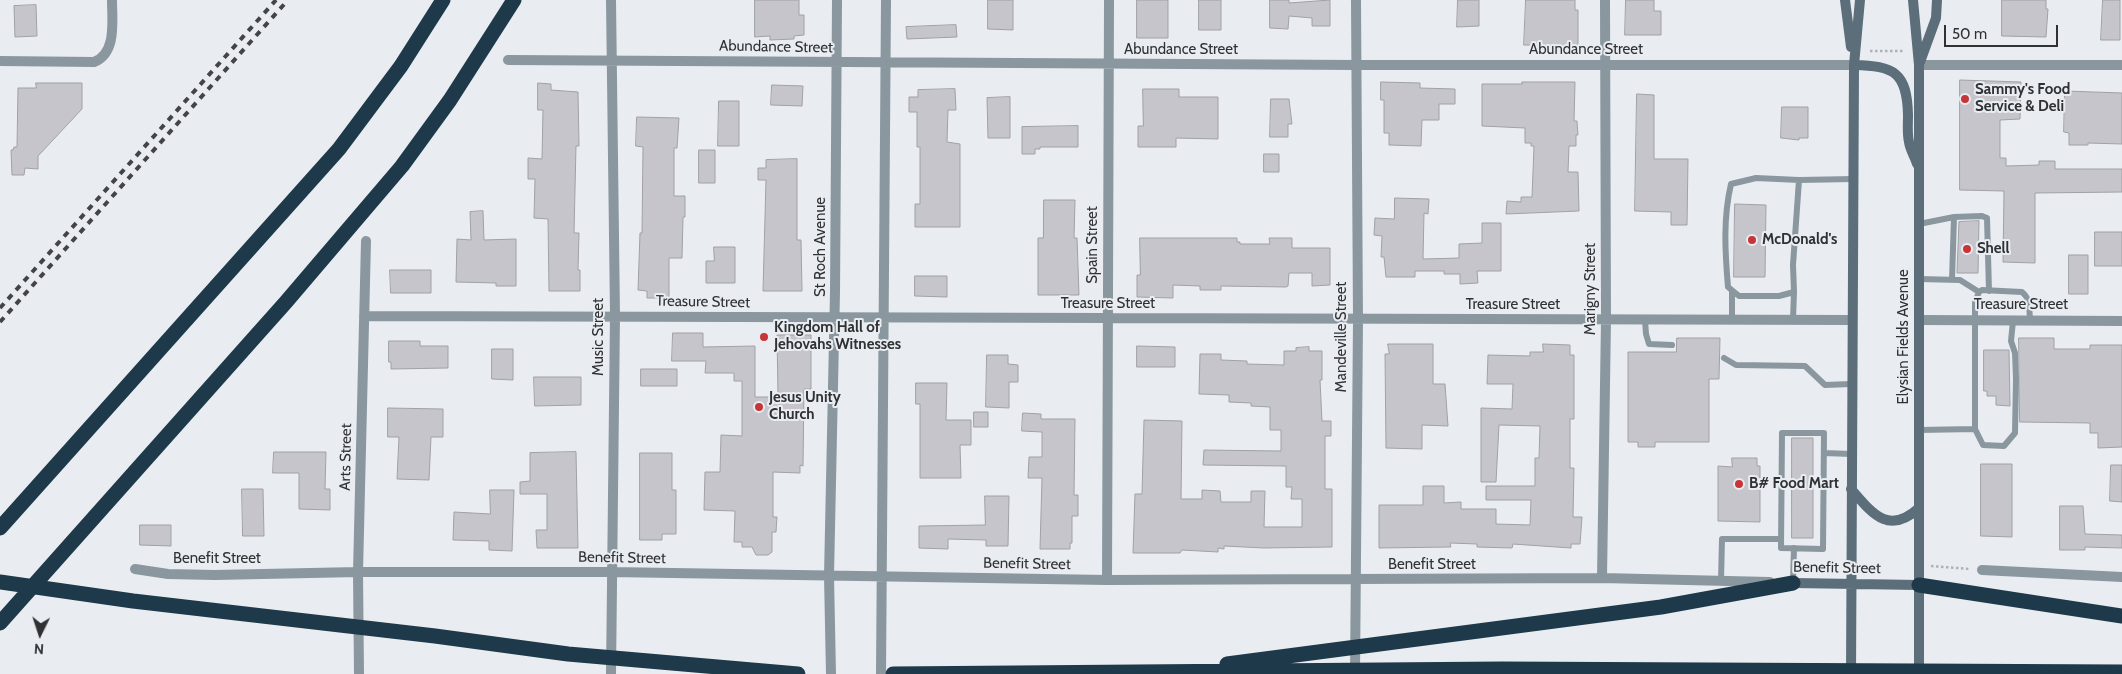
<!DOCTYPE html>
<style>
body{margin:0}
#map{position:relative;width:2122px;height:674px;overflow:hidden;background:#e9edf2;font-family:Cabin,sans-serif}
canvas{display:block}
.north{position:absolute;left:15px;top:609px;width:50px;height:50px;-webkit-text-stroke:4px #e9edf2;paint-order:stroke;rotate:184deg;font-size:14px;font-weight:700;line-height:20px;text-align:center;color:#2f3133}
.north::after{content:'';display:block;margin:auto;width:18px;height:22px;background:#2f3133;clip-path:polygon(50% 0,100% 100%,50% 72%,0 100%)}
.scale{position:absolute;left:1944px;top:25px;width:114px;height:22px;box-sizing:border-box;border:2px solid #2f3133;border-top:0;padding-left:6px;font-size:15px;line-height:18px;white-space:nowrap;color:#2f3133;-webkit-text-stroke:4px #e9edf2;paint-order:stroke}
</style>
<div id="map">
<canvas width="2122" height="674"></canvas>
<div class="north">N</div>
<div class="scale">50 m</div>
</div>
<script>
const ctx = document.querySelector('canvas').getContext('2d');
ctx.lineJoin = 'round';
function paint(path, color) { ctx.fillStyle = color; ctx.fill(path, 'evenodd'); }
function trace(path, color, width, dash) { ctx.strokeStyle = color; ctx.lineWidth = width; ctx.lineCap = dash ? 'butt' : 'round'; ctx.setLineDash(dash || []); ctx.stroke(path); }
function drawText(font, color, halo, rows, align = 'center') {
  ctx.font = font + ' Cabin,sans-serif'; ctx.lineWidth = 4; ctx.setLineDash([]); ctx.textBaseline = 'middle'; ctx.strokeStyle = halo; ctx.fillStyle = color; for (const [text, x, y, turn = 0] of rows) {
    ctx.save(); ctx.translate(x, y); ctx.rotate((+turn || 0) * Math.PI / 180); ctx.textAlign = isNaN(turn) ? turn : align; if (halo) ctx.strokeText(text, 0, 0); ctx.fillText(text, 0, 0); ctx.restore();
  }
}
const building = new Path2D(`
 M755,0h44v15h5v20l-10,1v3l-24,1v-4l-15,1z
 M988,0h25v30l-25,-1z
 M1137,0h31v38h-31z
 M1199,0h22v30h-22z
 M1270,0h19v3l41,-3v26h-18v-8l-23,-2 -1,13 -18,-1z
 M1458,0h21v26l-22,1z
 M1526,0h49v10h3v36l-54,-1z
 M1626,0h28v11h7v24h-36z
 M2002,0h44v9h2l-2,28 -44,-1z
 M2103,0h17v40h-19z
 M36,5l1,31 -22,1 -1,-31z
 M956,25l1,12 -50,2 -1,-12z
 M1960,80l61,2 -1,37 -20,1v38h6v8l33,-1v-4h16v8h67v23l-87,1v70l-32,-1 1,-71 -44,-1z
 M1381,82l39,1v5l35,1v15h-16v16h-17l-1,26 -32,-1v-12h-5v-33h-3z
 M1522,82h53l-1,39h3l1,14h-2v11h-7l-1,26h10l1,39 -73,3 1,-13 14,1v-5h11l2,-51h-3v-3h-6v-15l-43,-2v-42h40z
 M36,83h46v26l-44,47v13l-13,-1 -1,7h-12l-1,-25h2l1,-3h3l1,-59h18z
 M538,83l13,1v6l27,2 1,54h-3l-2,87h5l-1,37h2v21h-31l-1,-72 -14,-1 1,-39h-7v-21l14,1 1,-49h-5z
 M772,85l31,1 -1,20 -31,-1z
 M955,89l1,21h-8l-1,32 13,2v83h-45v-23h5v-57h-3v-35h-8v-15h9v-7z
 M1143,89h36v8h39v42l-42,-1v9h-38v-21h5z
 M2065,91l57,2v51l-34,-1v2h-19v-12l-5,-1z
 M1637,94l17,1v64h34l-1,66h-16v-13l-36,-1z
 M1010,97v41h-22l-1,-40z
 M1271,99h18l3,25h-4v13h-18z
 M719,101h20v45h-21z
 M1782,107h26v31h-9v2l-18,-2z
 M637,117l42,1 -2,30h-3v48h11v21h-2l-1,41h-13v40h-22v-7l-9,-1 2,-57h2l1,-86 -7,-1z
 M1078,126v21h-38v2h-5v5h-13v-27z
 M699,150h16v33h-16z
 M1264,154h15v18h-15z
 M797,159v81h4l1,51h-39l3,-111h-8v-12h8v-8z
 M1395,198l34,1 -1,15 -4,-1 -1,46 36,-1v-14l23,-1v-20h19v48h-24l1,12 -18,1v-10h-16v-3h-29v6h-29l-2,-20h-3l1,-21 -8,-1 1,-17 19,1z
 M1044,200h31l-1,38h3l2,57h-41v-57h5z
 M1735,204l31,1 -1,72h-31z
 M483,211l1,29 32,-1v47h-20v-3l-40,-1 1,-43 14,1 -1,-28z
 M1979,221l-1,52h-21l2,-51z
 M2095,232h27v34h-27z
 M1140,238h97v4h3v2h30l-1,-6h23v10h38v37l-18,1v-13h-23l-1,13 -2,1 -65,-1v4h-21v-4l-27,-1v13l-36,-1v-22h3z
 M714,247h21v36h-29v-22h8z
 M2069,255h19v39h-19z
 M390,270h41v23h-40z
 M915,276h32v21l-32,-1z
 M673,333h30v14l52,-1v51h23l-1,-62h34v54h-7l-1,77 -3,-1v8l-27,-1v45h4l-1,15h-4v20l-4,3h-12l-4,-8h-10v-5h-8l1,-31 -31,-1 1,-38h15l1,-37 21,1v-55h-8v-8h-29l1,-12h-34z
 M1677,338h43l-1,41h-10v63h-54v5h-17v-5h-10v-90h48z
 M2019,338h35v11h36v-4h32v102l-24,1v-15h-8v-10l-70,-1z
 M389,341h31v5h28v22l-57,1v-7h-2z
 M1388,344h45v40h12l3,42 -26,-1v24l-36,-1 -1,-94h4z
 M1543,344l27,1v10h4v64h-4v49h4l-1,49h9l-2,27h-9v4l-58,-4 -1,4 -35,-1v-3l-27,-1 1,4 -72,1v-43h44v-19h21v17l17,-1v7h35v15l34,1 1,-25h-45v-14h49v-28h4l1,-32 -41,-1 -3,57h-15v-74l31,1 1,-25h-26l1,-29 42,1v-4h13z
 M1137,346l38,1v20h-38z
 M1309,347v4h13v29h-2l2,41h9v15h-6v53h7v58l-68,1 -40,-2v3l-6,-1v4l-36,-2 -2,3h-47l2,-59h7l2,-74 38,1 -1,78h21v-9l18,1 1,11h30v-11h14l-1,36h38v-28h-11l1,-12h-6v-21l-83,-1 1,-15 77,1v-21h-11v-23l-19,-1v-3l-22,-1v-7l-30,-1 1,-40h21v6l26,1v3l37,1v-14h12v-3z
 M492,349h21v31l-21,-1z
 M1984,350h25l1,56 -14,-1v-9h-9v-5h-3z
 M987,355h21v9l10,1v17h-9v26l-23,-1z
 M641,369h36v17h-36z
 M534,377h47v28l-46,1z
 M916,383h31l-1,37h25v25h-11l1,33h-41v-74h-4z
 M388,408l55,1v28h-12l-2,43 -32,-1 2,-42h-11z
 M974,412h14v15h-14z
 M1023,413l18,1v5h34l-1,76h4v21h-6v27h-2v6h-30l2,-71h-14l1,-21h13v-25l-20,-1z
 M1792,438h21v100h-21z
 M274,452h52l-1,37h5v21l-31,-1v-36h-26z
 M576,452l2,96h-41l-1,-18h11v-36h-27v-12l10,-1v-28z
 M640,453h32v37h4v44h-14v6h-22z
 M1732,458h25v8h3v56l-42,-1v-55l14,1z
 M1981,464h31v73l-31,-1z
 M2111,465h11v37l-12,-1z
 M242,489h21l1,47h-21z
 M490,490h24l-2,61 -23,-1v-9l-36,-1 1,-28 36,2z
 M985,496h24l-1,50h-22v-6l-38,-1v10l-29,-1v-22l66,-1z
 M2060,506h23l2,28 37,1v13l-37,-1v3h-25z
 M140,525h31v21l-31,-1z`);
paint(building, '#c5c5cb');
trace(building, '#a0a0a6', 1);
trace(new Path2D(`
 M1870,51h35
 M1931,566l39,3`), '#aeb1b5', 2.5, [2.5, 2.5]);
trace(new Path2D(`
 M1799,180l-6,85 1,27 -15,4h-40l-11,-9c-3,-35 -5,-69 3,-103l25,-6 43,2 54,-1
 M1954,217l28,-1 5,2 2,73
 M1919,224l35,-7 -2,63
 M1919,279l41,1 19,12
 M1645,320l1,14 3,10 23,1
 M1732,320v-29
 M1793,320l1,-28
 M1724,358l12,7 69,1 20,19 26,-1
 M1975,429l8,16 21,1 11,-13 1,-54 -1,-26 -4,-12 2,-20
 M1919,430l56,-1v-127l4,-10 3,-2 40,2c9,7 7,18 8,28
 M1782,433h42l-1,116 -42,-1z
 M1824,453l27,1
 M1721,581l1,-42h59
 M1793,582l1,-34`), '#8a979f', 6);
trace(new Path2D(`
 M508,60l848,5h498
 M0,61l94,1c23,-9 18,-41 18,-62
 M1919,65h203
 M364,316l1488,4
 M1919,320l203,1
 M135,569l33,5 47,1 143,-3h253l496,8 495,-2 168,4
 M1982,570l140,7
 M1602,578l4,-258 -1,-320
 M1107,580l2,-580
 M359,674l-1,-102 8,-331
 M611,674l4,-359 -4,-315
 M831,674l-2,-98 6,-284 2,-292
 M881,674l5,-674
 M1355,674l3,-354 -2,-320`), '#8a979f', 10);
trace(new Path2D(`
 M1845,0l6,47
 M1913,0l6,65v609
 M1920,62l16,-44 1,-18
 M1854,65c40,1 53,7 54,50 0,9 -1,19 1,27 1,8 6,15 8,22
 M1851,489c21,24 37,47 68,19
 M1793,583l126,2
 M1851,674l3,-609 6,-65`), '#5b6e7a', 10);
trace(new Path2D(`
 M0,528l339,-379 62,-83 42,-66
 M0,582l133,19 302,35 133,18 230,20
 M1919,585l203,31
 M0,623l286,-321 116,-136 48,-66 64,-100
 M1227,664l434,-57 132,-24
 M893,674l609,-5 620,3`), '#1e3949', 15);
trace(new Path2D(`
 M0,308l276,-308
 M0,322l288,-322`), '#424447', 4, [6, 6]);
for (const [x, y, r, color] of [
 [1965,99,5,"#c63639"],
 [1752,240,5,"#c63639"],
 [1967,249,5,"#c63639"],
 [764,337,5,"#c63639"],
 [759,407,5,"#c63639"],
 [1739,484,5,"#c63639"]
]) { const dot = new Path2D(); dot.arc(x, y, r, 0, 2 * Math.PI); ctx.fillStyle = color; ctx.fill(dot); trace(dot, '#e9edf2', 2); }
drawText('15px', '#2f3133', '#e9edf2', [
 ["Abundance Street",776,47,1],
 ["Abundance Street",1181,50],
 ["Abundance Street",1586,50],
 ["Spain Street",1093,245,-90],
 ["St Roch Avenue",821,247,-90],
 ["Marigny Street",1591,289,-90],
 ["Treasure Street",703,302,1],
 ["Treasure Street",1108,304],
 ["Treasure Street",1513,305],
 ["Treasure Street",2021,305],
 ["Music Street",599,337,-90],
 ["Mandeville Street",1342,337,-90],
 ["Elysian Fields Avenue",1904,337,-90],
 ["Arts Street",346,457,-89],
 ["Benefit Street",622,558,1],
 ["Benefit Street",217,559],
 ["Benefit Street",1027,564,1],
 ["Benefit Street",1432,565],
 ["Benefit Street",1837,568,1]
]);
drawText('bold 15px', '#2f3133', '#e9edf2', [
 ["Sammy's Food",1975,90],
 ["Service & Deli",1975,107],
 ["McDonald's",1762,240],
 ["Shell",1977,249],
 ["Kingdom Hall of",774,328],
 ["Jehovahs Witnesses",774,345],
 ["Jesus Unity",769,398],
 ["Church",769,415],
 ["B# Food Mart",1749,484]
], 'left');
</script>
